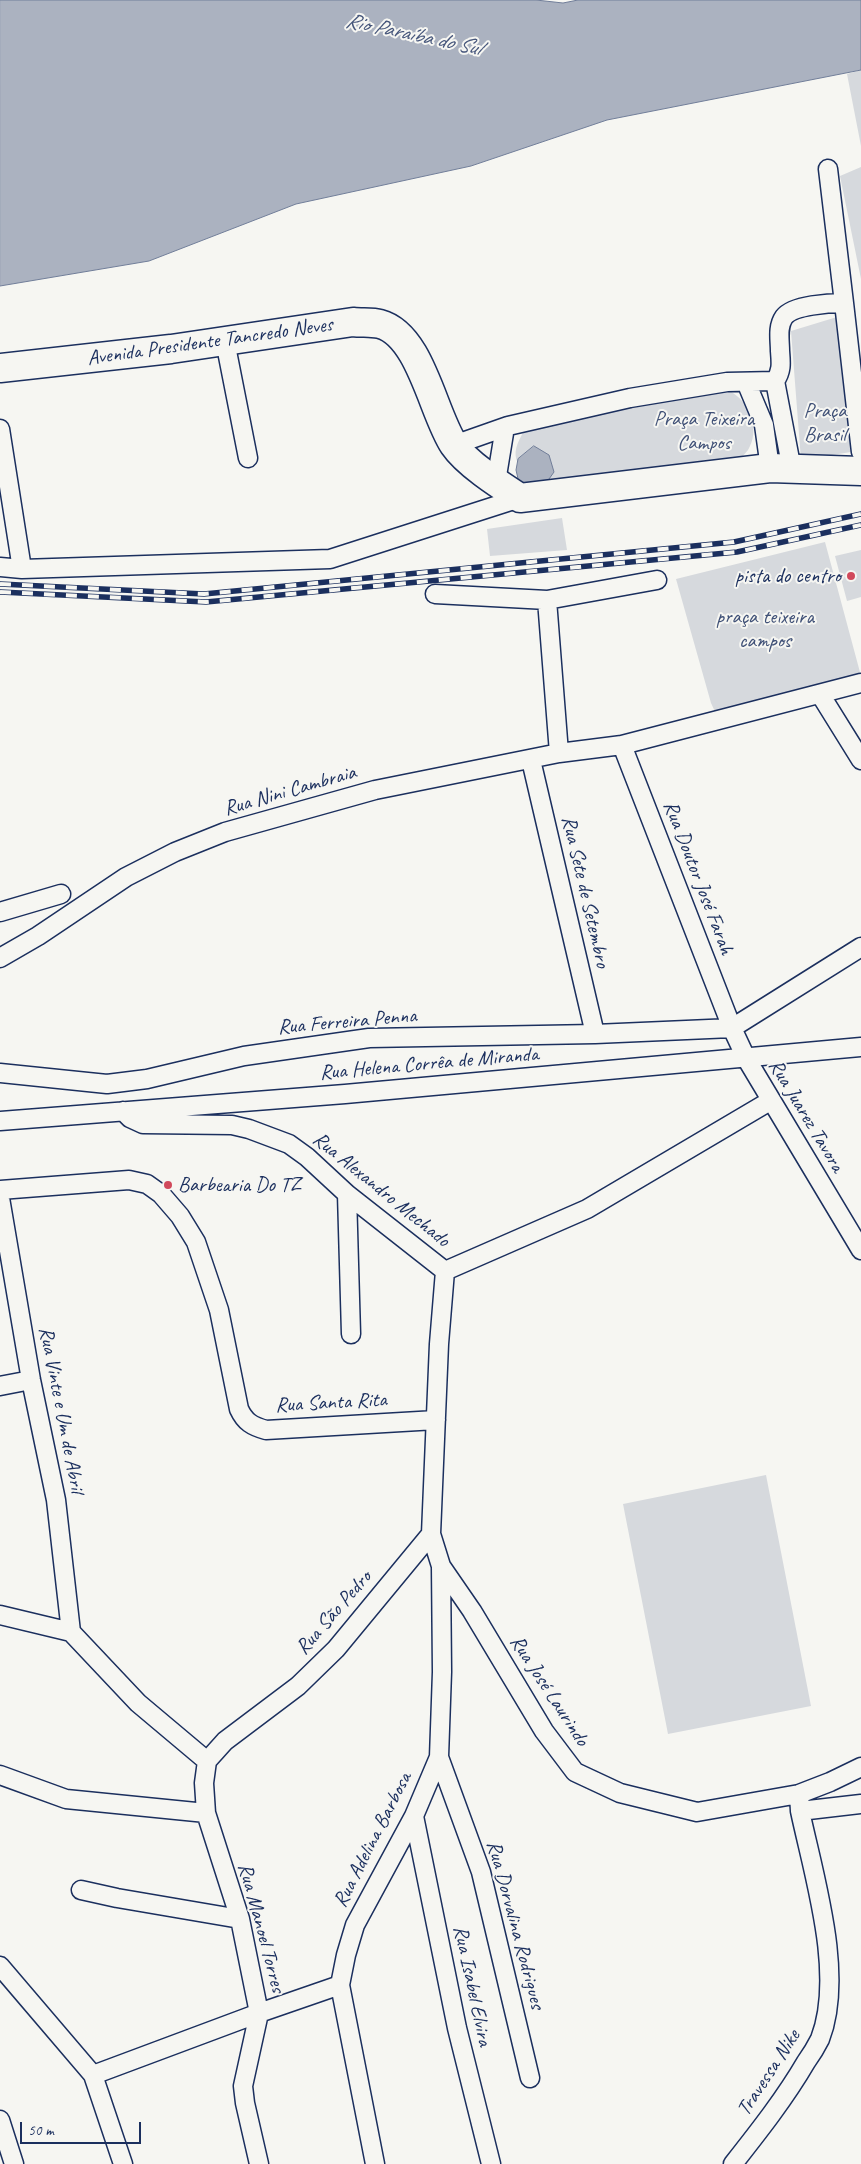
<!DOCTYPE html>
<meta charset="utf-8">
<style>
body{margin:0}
#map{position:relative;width:861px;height:2164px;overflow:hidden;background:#f6f6f2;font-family:Caveat,sans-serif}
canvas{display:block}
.scale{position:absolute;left:20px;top:2122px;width:121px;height:22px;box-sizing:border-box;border:2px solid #1b2f5e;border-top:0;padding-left:6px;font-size:15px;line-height:18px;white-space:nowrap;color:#1b2f5e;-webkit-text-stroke:4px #f6f6f2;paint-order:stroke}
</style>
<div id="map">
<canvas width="861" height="2164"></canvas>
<div class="scale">50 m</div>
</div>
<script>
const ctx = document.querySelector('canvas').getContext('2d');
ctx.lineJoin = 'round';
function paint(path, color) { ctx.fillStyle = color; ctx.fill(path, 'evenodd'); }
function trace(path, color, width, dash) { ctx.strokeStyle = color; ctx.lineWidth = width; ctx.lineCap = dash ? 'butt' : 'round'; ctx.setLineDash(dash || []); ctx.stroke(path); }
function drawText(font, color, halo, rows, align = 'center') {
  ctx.font = font + ' Caveat,sans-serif'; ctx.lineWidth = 4; ctx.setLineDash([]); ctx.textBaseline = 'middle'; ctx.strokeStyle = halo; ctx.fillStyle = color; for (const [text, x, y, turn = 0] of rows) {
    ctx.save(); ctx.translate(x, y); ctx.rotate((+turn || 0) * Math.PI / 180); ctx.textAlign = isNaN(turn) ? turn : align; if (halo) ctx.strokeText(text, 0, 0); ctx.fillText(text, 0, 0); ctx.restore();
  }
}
paint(new Path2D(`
 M861,70v76l-14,-72z
 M861,167v112l-21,-103z
 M837,317l20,134 -56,9 -10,-129z
 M718,387c5,2 11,3 15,6 18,12 27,38 15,57 -4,5 -9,10 -14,15l-191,23c-30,-25 -37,-31 -13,-66z
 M562,518l5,32 -77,6 -3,-27z
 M825,542l36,134 -144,40 -6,-13 -35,-124z
 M861,550v47l-14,4 -12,-45z
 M766,1475l45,231 -143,28 -45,-230z`), '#d6d9dd');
const water = new Path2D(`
 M0,0h536l27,3 15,-3h283v70l-254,50 -136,46 -175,38 -147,57 -149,25z
 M534,446l15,9 5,17 -10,14 -12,2 -13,-5 -3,-13 2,-11z`);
paint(water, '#abb2c0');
trace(water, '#717e99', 1);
const street = new Path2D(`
 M844,303l17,149
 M225,341l23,117
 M746,382l18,43 6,43
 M0,429l22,140
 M454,445l54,-19 122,-28 97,-16 48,-1
 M792,470l-17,-89c7,-10 6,-18 5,-30 0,-11 -3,-24 4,-34 9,-12 46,-14 60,-14l-16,-134
 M496,482l9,-55
 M0,567l22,2 308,-10 190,-61
 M435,594l112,6 110,-20
 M547,600l12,153
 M820,694l41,66
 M622,745l110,283 14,30 115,192
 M531,760l64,274
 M0,912l61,-18
 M0,958l38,-22 88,-59 49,-25 50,-20 150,-42 184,-37 63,-8 239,-62
 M0,1073l107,11 40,-5 97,-23 125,-18 226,-4 137,-6 129,-81
 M123,1111l7,7 13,6 89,1 17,4 40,15 18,13 40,37 98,77
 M0,1121l345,-27 516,-47
 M0,1190l129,-10 18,4 14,10 19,22 16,26 23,68 20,99c6,13 13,17 27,21l170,-10
 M347,1194l4,140
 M0,1198l31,182 25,120 15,132
 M445,1271l142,-62 183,-108
 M0,1386l31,-6
 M441,1566l31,45 72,120 31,41 45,21 77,19 102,-18 31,-12 31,-15
 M0,1615l71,17
 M71,1632l67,71 69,58
 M439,1757l42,115 49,206
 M207,1761l18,-20 73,-55 38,-37 95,-115 8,-190 6,-73
 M207,1761l-3,22 2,30 34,106 19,94 -16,73 2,17 14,61
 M0,1775l66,24 140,14
 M800,1811l61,-7
 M414,1816l43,212 34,136
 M81,1890l36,8 123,21
 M0,1966l93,109 30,89
 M93,2075l166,-62 81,-28
 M0,2120l14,44
 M375,2164l-35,-179 6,-30 9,-30 59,-109 25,-59 3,-85 -1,-106 -10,-32
 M733,2164c26,-33 52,-66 73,-102 5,-7 10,-15 14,-23 25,-64 -6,-162 -20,-228l-1,-17`);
const primary = new Path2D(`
 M0,368l171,-19 182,-27c9,1 19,0 27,2 41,11 53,90 74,121 13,19 46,40 66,53l250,-30 91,3`);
trace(street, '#1b2f5e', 21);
trace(primary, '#1b2f5e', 31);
trace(street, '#f6f6f2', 18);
trace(primary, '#f6f6f2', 28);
const rail = new Path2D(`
 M0,584l204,10 530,-52 127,-28
 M0,592l206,10 531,-50 124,-27`);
trace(rail, '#1b2f5e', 5.5);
trace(rail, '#f6f6f2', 4, [11]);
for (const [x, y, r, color] of [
 [851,576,5,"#d1495b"],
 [168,1185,5,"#d1495b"]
]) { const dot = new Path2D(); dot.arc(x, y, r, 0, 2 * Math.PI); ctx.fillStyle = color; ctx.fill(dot); trace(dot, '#f6f6f2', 2); }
drawText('21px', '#1b2f5e', '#f6f6f2', [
 ["Avenida Presidente Tancredo Neves",210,342,-8],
 ["Rua Nini Cambraia",290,791,-16],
 ["Rua Doutor José Farah",698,878,69],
 ["Rua Sete de Setembro",585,892,77],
 ["Rua Ferreira Penna",347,1022,-5],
 ["Rua Helena Corrêa de Miranda",429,1064,-5],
 ["Rua Juarez Tavora",806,1116,59],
 ["Rua Alexandro Mechado",381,1190,39],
 ["Rua Santa Rita",331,1403,-3],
 ["Rua Vinte e Um de Abril",61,1410,79],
 ["Rua São Pedro",334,1613,-49],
 ["Rua José Laurindo",549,1691,57],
 ["Rua Adelina Barbosa",373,1840,-63],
 ["Rua Dorvalina Rodrigues",515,1925,75],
 ["Rua Manoel Torres",261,1928,75],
 ["Rua Isabel Elvira",472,1986,78],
 ["Travessa Nike",769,2073,-57]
]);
drawText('21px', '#405177', '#f6f6f2', [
 ["Praça",825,411],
 ["Brasil",825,435],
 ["Praça Teixeira",704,419],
 ["Campos",704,443],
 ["praça teixeira",765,617],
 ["campos",765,641]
]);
drawText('21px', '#1b2f5e', '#f6f6f2', [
 ["pista do centro",841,576],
 ["Barbearia Do TZ",178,1185,"left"]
], 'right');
drawText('italic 22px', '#46567b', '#f6f6f2', [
 ["Rio Paraíba do Sul",413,35,12]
]);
</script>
